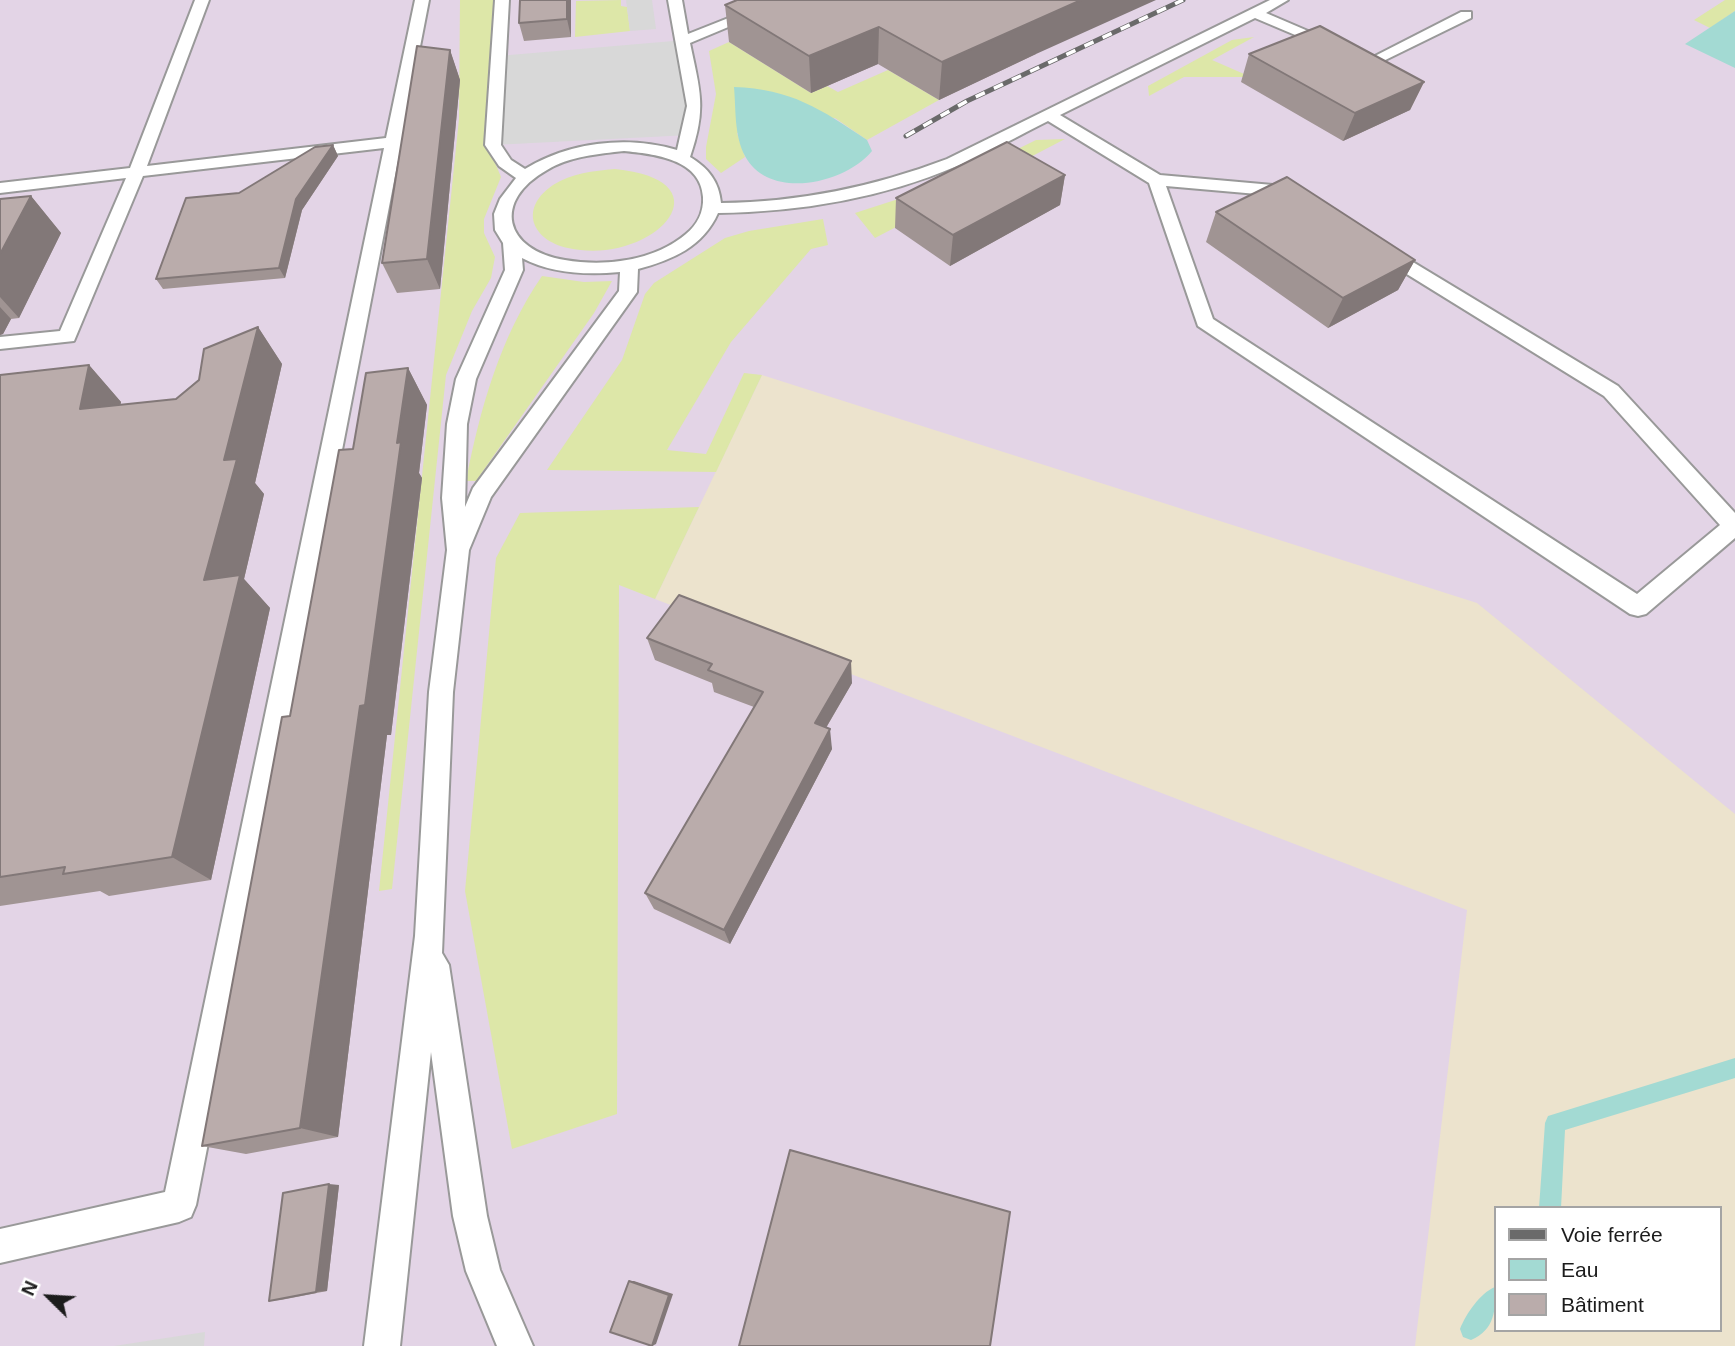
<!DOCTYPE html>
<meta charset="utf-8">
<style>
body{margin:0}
#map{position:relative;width:1735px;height:1346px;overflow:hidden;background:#ede5e2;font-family:Helvetica,sans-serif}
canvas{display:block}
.legend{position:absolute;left:1494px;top:1206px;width:228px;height:126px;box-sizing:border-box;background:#fff;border:2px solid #a4a4a4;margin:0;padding:9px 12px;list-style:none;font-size:21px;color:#1c1c1c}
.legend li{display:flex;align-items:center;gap:14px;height:35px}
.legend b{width:35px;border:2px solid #a4a4a4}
.north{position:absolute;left:14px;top:1262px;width:70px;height:70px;-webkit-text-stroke:5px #fff;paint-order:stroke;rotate:294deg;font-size:19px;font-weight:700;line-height:28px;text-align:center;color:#1c1c1c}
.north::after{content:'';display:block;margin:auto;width:24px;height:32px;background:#1c1c1c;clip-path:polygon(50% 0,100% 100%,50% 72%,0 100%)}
</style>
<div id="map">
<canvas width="1735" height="1346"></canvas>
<ul class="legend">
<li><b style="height:9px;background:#6a6a6a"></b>Voie ferrée</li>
<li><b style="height:19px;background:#a3dad3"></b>Eau</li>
<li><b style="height:19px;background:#baacab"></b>Bâtiment</li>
</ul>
<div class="north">N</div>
</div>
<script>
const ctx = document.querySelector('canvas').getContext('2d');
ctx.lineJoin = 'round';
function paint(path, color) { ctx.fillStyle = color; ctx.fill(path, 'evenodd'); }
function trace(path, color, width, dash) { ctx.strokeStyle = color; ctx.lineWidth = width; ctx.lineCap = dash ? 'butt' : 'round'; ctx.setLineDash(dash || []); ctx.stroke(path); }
paint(new Path2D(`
 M0,0h1735v1346h-1735zM1495,1208h224v122h-224z`), '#e3d4e6');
paint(new Path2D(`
 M762,375l715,228 258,211v532h-320l52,-436 -812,-311zM1495,1208h224v122h-224z`), '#ece3cd');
paint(new Path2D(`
 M460,0h36l-10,141 15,36 -17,42v14l11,24 -4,21 -19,33 -26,64 -54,514 -13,2 80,-772z
 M621,0v6l6,1 3,24 -55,6 1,-36z
 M1725,0h10v11l-25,17 -16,-8z
 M1254,37l-42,23 39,17h-67l-35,19 -1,-10 84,-46z
 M729,42l82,51 16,-7 11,6 50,-22 51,30 -72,40 -32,-22 -98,15 8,24 -24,16 -15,-14v-12l10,-53 -7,-43z
 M1065,139l-190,99 -20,-25 96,-31 85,-42z
 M615,169c118,12 37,98 -47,79 -37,-8 -49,-40 -15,-63 19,-12 40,-14 62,-16z
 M823,219l5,26 -17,4 -80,93 -64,108 39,4 38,-81 18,2 -46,97 -169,-2 75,-110 23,-66 9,-11 71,-45 24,-7z
 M542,276l42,6 28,-1 -18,32 -118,168h-10c14,-72 34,-144 76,-205z
 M699,507l-44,92 -36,-14 -2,529 -105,35 -47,-258 31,-333 24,-45z`), '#dde7a8');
paint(new Path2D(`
 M626,0h26l4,29 -26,2z
 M685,40l5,95 -197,10 5,-89z
 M205,1332l-1,14h-90z`), '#d8d8d8');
paint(new Path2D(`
 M1735,11v57l-50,-24z
 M734,87c57,2 87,22 133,53l5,11c-27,33 -103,50 -127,5 -11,-21 -9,-47 -11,-69z`), '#a3dad3');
paint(new Path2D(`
 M1735,1058v20l-170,52 -4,78h-22l6,-85 3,-7z
 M1495,1287c1,22 0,43 -24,53l-8,-3 -3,-8c6,-15 20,-36 35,-42z`), '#a3dad3');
const lane = new Path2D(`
 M195,0h14l-62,166 239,-28 29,-138h14l-233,1205 -5,12 -12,5 -179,41v-34l165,-37 219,-1044 -241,28 -69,165 -74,8v-12l60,-6 66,-153 -126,15v-10l130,-15z
 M495,0h14l-8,145 10,15 14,9c44,-27 102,-34 152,-19l10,-44 -19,-106h14l6,34 86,-34h19l-103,43c10,48 17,65 0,114 18,11 29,24 31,46 79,-1 152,-16 226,-44l323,-159h18l-22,13 105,45 90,-46h10v6l-100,49 -116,-49 -195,97 100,60 124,11 18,11 -8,5 -14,-6 -114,-10 47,133 424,275 83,-69 -116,-129 -228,-141 -3,-4 3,-4h12l230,139 117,127v25l-89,76 -8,2 -8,-2 -432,-288 -49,-143 -101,-62c-30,15 -60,32 -91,45 -75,32 -157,46 -239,47 -15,34 -46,47 -80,56l-1,23 -146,205 -22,53 -16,142 -11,261 7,12 38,251 13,54 33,76h-36l-31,-75 -13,-55 -22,-164 -31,294h-36l51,-410 14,-244 18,-142 -5,-52 5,-74 9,-45 49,-109 -2,-27 -8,-13 -1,-16 6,-15 16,-21 -17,-12 -14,-21zM624,151c30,3 77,8 79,46 1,15 -6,28 -17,37 -32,27 -81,33 -121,26 -61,-10 -73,-59 -18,-90 23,-14 51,-16 77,-19zM522,258c30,16 65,17 98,14l-1,19 -146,197 -8,19 2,-83 9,-45 47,-109z`);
trace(lane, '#999', 4);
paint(lane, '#fff');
const rail = new Path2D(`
 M906,136l61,-35 216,-101`);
trace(rail, '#6a6a6a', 5);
trace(rail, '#fff', 3.5, [10]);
paint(new Path2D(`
 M520,0h51v37l-47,4 -5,-18z
 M737,0l299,54 -97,46 -61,-36 -67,29 -82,-51 -4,-37z
 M450,50l10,30 -20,209 -43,4 -15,-30z
 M1249,54l175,28 -14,28 -67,31 -102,-59z
 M333,145l5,11 -36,54 -17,68 -122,11 -7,-10 83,-86z
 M1065,175l-5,30 -110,61 -55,-38 1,-30z
 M31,196l30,37 -42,85 -8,1 -8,15 -3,1v-136z
 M1216,212l199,48 -17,30 -70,38 -122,-86z
 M258,327l24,37 -27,119 9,11 -20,85 26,29 -59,272 -102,16 -9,-5 -100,15v-531l89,-10 32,37 -1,3 56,-6z
 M408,368l19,37 -8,68 3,5 -31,257h-4l-49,402 -92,17 -44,-8 88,-430 63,-267z
 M647,638l205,45 -26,45 6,21 -102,195 -76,-35 -9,-16 109,-186 -40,-15 -2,-9 -57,-23z
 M339,1185l-12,106 -46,9 -12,1z`), '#a09493');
paint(new Path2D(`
 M567,0h4v37l-4,-18z
 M1081,0h75l-120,54 -97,46 3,-38z
 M879,27l-1,37 -67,29 -2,-37z
 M450,50l10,30 -20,209 -13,-30z
 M1424,82l-14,28 -67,31 12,-28z
 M333,145l5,11 -36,54 -17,68 -6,-10 17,-69z
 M1065,175l-5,30 -110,61 3,-31z
 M31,196l30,37 -42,85 -19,-21v-43z
 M1415,260l-17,30 -70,38 15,-30z
 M0,307l11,12 -8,15 -3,1z
 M258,327l24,37 -27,119 9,11 -20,85 26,29 -59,272 -39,-23 32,-277 20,-120z
 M89,365l32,37 -8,43 -33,-36z
 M408,368l19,37 -8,68 3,5 -31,257h-4l-49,402 -38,-9z
 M851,661l1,22 -35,60 -2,-20z
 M830,729l2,20 -102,195 -6,-14z
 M329,1184l10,1 -12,106 -11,1z
 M629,1281h5l39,13 -17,50 -4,2z`), '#827878');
const building = new Path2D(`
 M520,0h47v19l-48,4z
 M737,0h344l-139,62 -63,-35 -70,29 -84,-51z
 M1320,26l104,56 -69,31 -106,-59z
 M417,46l33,4 -23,209 -45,4z
 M1007,142l58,33 -112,60 -57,-37z
 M333,145l-37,54 -17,69 -123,11 30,-81 53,-5 76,-46z
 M1287,177l128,83 -72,38 -127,-86z
 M31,196l-31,58v-55z
 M258,327l-34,133 13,-1 -33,121 36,-5 -68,282 -109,17 2,-7 -65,10v-502l89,-10 -9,44 96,-10 23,-19 5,-31z
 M408,368l-11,75 4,-1 -36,263 -5,1 -60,422 -98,18 80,-429 8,-1 49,-266 14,-1 13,-76z
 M679,595l172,66 -36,62 15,6 -106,201 -79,-37 118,-201 -55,-22 4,-6 -65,-26z
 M790,1150l220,62 -20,134h-251z
 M329,1184l-13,108 -47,9 14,-108z
 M629,1281l40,14 -17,51 -42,-14z`);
paint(building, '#baacab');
trace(building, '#827878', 2);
</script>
